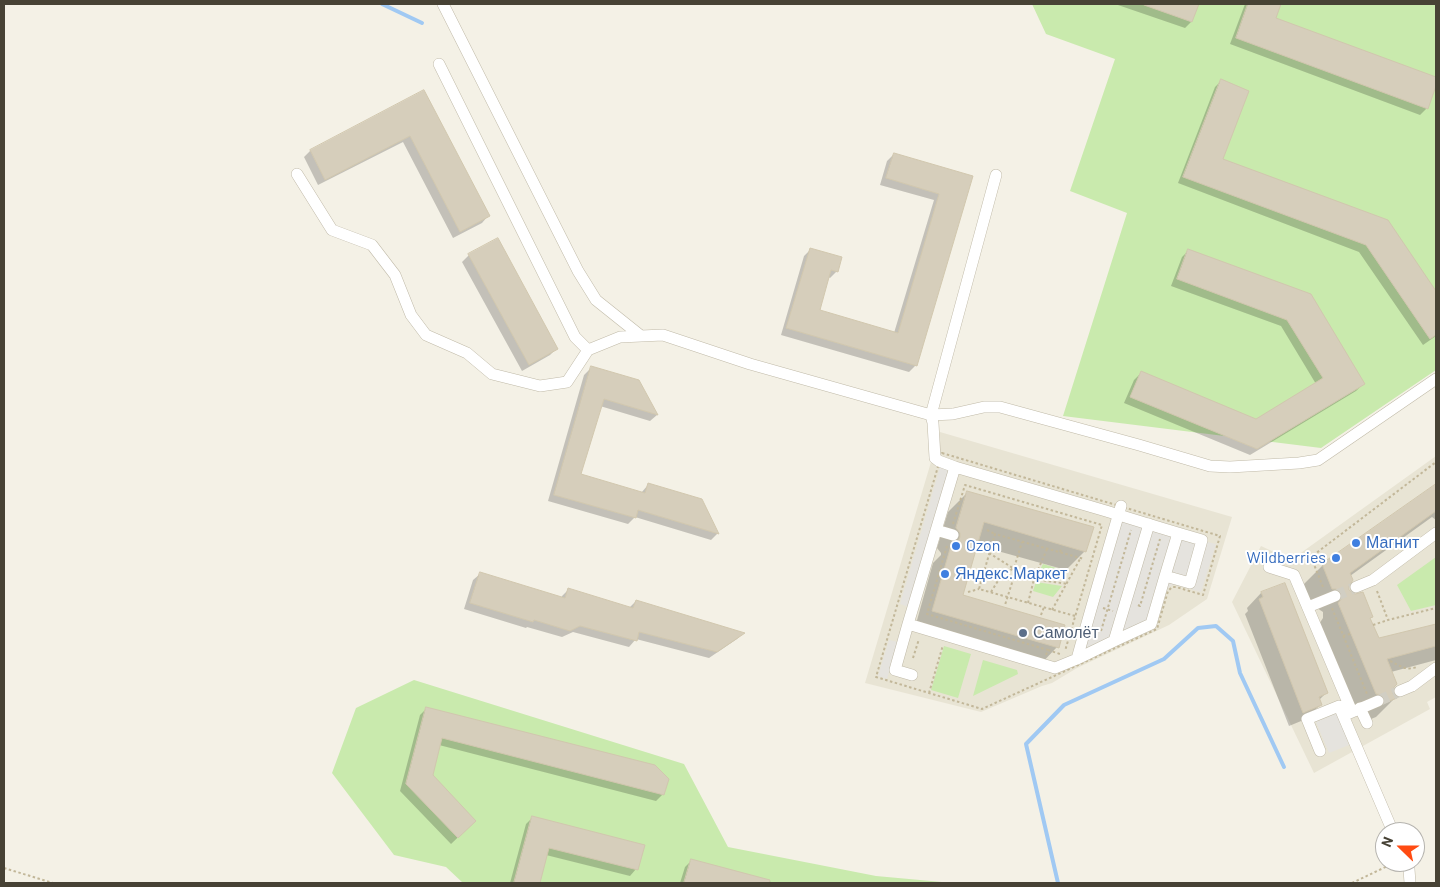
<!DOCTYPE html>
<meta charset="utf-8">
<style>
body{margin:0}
#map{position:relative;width:1440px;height:887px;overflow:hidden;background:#f4f1e6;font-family:Barlow,sans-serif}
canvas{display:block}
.frame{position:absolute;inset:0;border:5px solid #474235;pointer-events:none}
.north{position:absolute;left:1375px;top:822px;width:50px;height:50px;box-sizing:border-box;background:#fff;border:1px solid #b5b3ae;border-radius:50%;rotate:292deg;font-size:14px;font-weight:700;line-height:20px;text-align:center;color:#474235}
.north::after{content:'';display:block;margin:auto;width:18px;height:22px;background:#ff4b12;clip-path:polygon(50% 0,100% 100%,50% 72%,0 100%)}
</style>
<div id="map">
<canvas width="1440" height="887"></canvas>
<div class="frame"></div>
<div class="north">N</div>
</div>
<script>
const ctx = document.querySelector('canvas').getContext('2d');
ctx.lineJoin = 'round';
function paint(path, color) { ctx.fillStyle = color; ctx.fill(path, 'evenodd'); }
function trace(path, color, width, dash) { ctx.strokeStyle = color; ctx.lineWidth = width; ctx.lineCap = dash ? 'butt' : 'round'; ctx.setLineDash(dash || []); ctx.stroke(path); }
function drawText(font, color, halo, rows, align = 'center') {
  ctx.font = font + ' Barlow,sans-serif'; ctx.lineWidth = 4; ctx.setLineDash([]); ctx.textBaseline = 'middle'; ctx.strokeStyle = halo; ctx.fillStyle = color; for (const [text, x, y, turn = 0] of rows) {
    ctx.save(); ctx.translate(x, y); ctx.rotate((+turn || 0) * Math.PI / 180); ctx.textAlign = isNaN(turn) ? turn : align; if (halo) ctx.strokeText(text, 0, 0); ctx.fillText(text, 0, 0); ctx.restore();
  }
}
paint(new Path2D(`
 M940,432l292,85 -25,82 -38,26 -92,43 -25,15 -10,3 -61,26 -116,-29z
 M1436,456v241l-9,5 3,7 -116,64 -82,-171 29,-56 30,14z`), '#e8e4d4');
paint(new Path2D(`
 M1032,4h404v366l-115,78 -258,-32 64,-203 -57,-22 45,-132 -69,-25z
 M1436,557v48l-25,6 -14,-26z
 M1043,564l20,6 -3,10 -24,-3z
 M1036,582l26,4 -9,11 -20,-6z
 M944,646l27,8 -13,44 -27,-8z
 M983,660l34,10 1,4 -45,22z
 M414,680l270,84 44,83 148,29 77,7h-490l-17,-16 -52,-12 -62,-82 24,-65z`), '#c9eaad');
paint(new Path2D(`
 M941,464l9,2 -41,141 -9,-3z
 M1122,522l94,22 -15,48 -24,-7h-5l-3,2 -23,35 -61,27z
 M889,640l9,2 -11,37 -9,-3z
 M1337,713l12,32 -20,8 -13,-31z`), '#e5e3de');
paint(new Path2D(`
 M1115,4h83l-7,18 -6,6z
 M1245,4h35l-6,15 162,60v3l-9,26 -7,7 -190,-71z
 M1221,81l1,78 165,62 49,72v43l-13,9 -64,-93 -181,-69 37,-96z
 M424,92l64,124 -6,7 -29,15 -50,-96 -85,43 -14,-28 6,-6z
 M894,154l77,23 -56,189 -6,6 -128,-37 23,-79 7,-7 26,22 -7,7 -2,-1 -10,34 76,22 40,-133 -54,-15 7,-24z
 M1189,250l121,45 53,89 -7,7 -106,64 -126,-52 10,-23 7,-7 115,47 60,-36 -35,-58 -110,-40 11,-29z
 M469,255l88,93 -7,7 -28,16 -60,-109z
 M591,368l66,47 -7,6 -50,-15 -20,69 61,18 7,-8 70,48 -7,7 -76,-23 -7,7 -80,-23 36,-126z
 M1436,485v35l-4,-3 -82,59 -2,14 21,28 9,22 58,-15v35l-45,12 1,23 3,3 -19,19 -10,4 -10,-8 -37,-89 4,-6v-6l-6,-4h-4l-10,-23 20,-20z
 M968,492l117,59 -19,19 -90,-25 -15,51 96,51 -19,20 -124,-36 19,-68 8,-8v-2l-4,-5 11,-36z
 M480,574l81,24 1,-2 7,-7 60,19 7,-7 107,32 -6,6 -28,19 -73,-19 -7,8 -56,-15 -11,5 -35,-10 -1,1 -62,-19 9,-29z
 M1284,584l42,109 -7,7 2,4 -15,15 -17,7 -44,-112 3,-3 -1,-3 14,-15z
 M427,708l236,86 -7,7 -217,-56 -8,31 44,45 -24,23 -51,-53 20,-76z
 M533,817l103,52 -6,7 -84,-21 -8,28h-28l16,-59z
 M692,860l83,23h-95l5,-16z`), '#0003');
trace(new Path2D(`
 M382,4l40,19
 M1058,883l-32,-139 38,-39 100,-46 34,-31 18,-2 17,15 7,32 44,94`), '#a0c9f3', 4);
const building = new Path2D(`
 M1144,4h55l-7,18 -48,-17z
 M1248,4h33l-5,14 160,59v9l-8,23 -192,-71z
 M1221,79l28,12 -26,68 165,61 48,71v44l-6,4 -64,-94 -183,-68z
 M424,90l66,126 -30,16 -50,-96 -85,44 -15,-30z
 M894,153l79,23 -56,190 -131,-38 24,-80 32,9 -4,15 -7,-2 -11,40 78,23 41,-139 -53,-16z
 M498,238l60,111 -29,16 -61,-111z
 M1188,249l123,45 54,90 -108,65 -127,-52 11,-26 115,48 67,-41 -36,-58 -110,-41z
 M591,366l48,14 19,35 -54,-16 -23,75 64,19 3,-10 54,16 17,35 -81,-24 -2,8 -82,-23z
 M1436,484v27l-86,62 3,7 -4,6v4l6,4 8,-2 10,25 -3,1 9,20 57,-14v22l-49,13 10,25 -3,3 -1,4v3l4,4 -12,5v-4l-2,-4 -7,-1 -35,-84 -3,-7 4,-5v-5l-6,-4h-4l-10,-25z
 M967,491l127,36 -8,25 -102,-30 -21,73 102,30 -6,23 -127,-37 20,-69 6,-1 2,-4v-4l-4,-5z
 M480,572l85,26 3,-10 65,20 3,-8 109,33 -28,19 -78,-20 -2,9 -57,-15 -10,5 -36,-11 -1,2 -63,-19z
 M1285,583l43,110 -9,4 3,8 -19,8 -44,-114 4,-2 -2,-5z
 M426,707l229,58 14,14 -5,16 -222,-57 -9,37 43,46 -18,17 -52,-54z
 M532,816l113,29 -7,25 -89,-22 -9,35h-26z
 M691,859l79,21 -1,3h-85z`);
paint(building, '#d6cebb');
trace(building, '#d1c7ae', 1);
trace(new Path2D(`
 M1335,596l21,-9
 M1378,701l22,-10`), '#d1cec3', 11, [11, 5.5]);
const minor = new Path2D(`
 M443,4l135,267 18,29 45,36
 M297,174l35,56 40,15 23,30 16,40 15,20 41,18 25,21 48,12 27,-4 21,-32 -13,-13 -136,-273
 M588,350l32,-13 43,-2 87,29 181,51 22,-1 31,-7h16l139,38 71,21 20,1 69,-4 19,-3 118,-81
 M955,467l-16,-6 -4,-3 -2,-35 -2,-8 65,-240
 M1121,506c-15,51 -30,102 -44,153l-22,9 -147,-44 47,-157 151,44c32,10 64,20 96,29l-12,43 -25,-7 13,-43
 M1149,524l-35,117 37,-17 14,-48
 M936,530l17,5
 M1269,567l25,8 58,137
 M1356,587l17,-7 63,-47
 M1308,607l27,-11
 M908,624l-13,46 17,5
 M1077,659l37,-18
 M1400,691l12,-5 24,-18
 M1360,708l7,15
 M1345,715l33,-14
 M1320,751l-13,-32 32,-13 54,126
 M1406,862l3,7 1,14`);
trace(minor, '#c0baa8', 12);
trace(new Path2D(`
 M942,453l278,83 -17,59 -27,-8h-4l-4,4 -11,38 -175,80 -106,-32z
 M953,524l12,-39 137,40 -37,126
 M987,530l8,4
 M947,546l-20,68 121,36 -2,5
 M1060,552l2,-5
 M989,553l27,17 -11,35
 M1016,570l18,9 34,5
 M1323,587l-12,-30 125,-95
 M1377,591l11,29 48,-12
 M968,592l11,-3
 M991,592l10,-16 13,-8 8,-26
 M1028,603l6,-24 13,-30
 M1138,605l2,1 20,-67
 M1103,608l10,3
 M1332,608l35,86
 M1052,610l28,-51
 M1041,615l3,-8
 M1075,616l-96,-27 16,-55 89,25
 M1373,625l15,-5
 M1101,631l30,-101
 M1343,636l7,-2
 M1048,650l12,4
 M913,658l6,-19
 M1390,661c11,5 15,10 27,6
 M929,693l14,-48
 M4,868l49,15
 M1352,883l44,-21`), '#c2b799', 2, [2.5, 2.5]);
trace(minor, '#fff', 11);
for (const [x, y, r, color] of [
 [1356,543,5,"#3f7fe0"],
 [956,546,5,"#3f7fe0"],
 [1336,558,5,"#3f7fe0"],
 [945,574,5,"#3f7fe0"],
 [1023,633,5,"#5c6f8a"]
]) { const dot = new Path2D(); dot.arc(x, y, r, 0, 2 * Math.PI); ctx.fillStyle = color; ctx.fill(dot); trace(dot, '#fff', 2); }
drawText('16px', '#366cbe', '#fff', [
 ["Магнит",1366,543],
 ["Ozon",966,546],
 ["Wildberries",1326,558,"right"],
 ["Яндекс.Маркет",955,574]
], 'left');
drawText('16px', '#4e5e75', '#fff', [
 ["Самолёт",1033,633]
], 'left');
</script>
